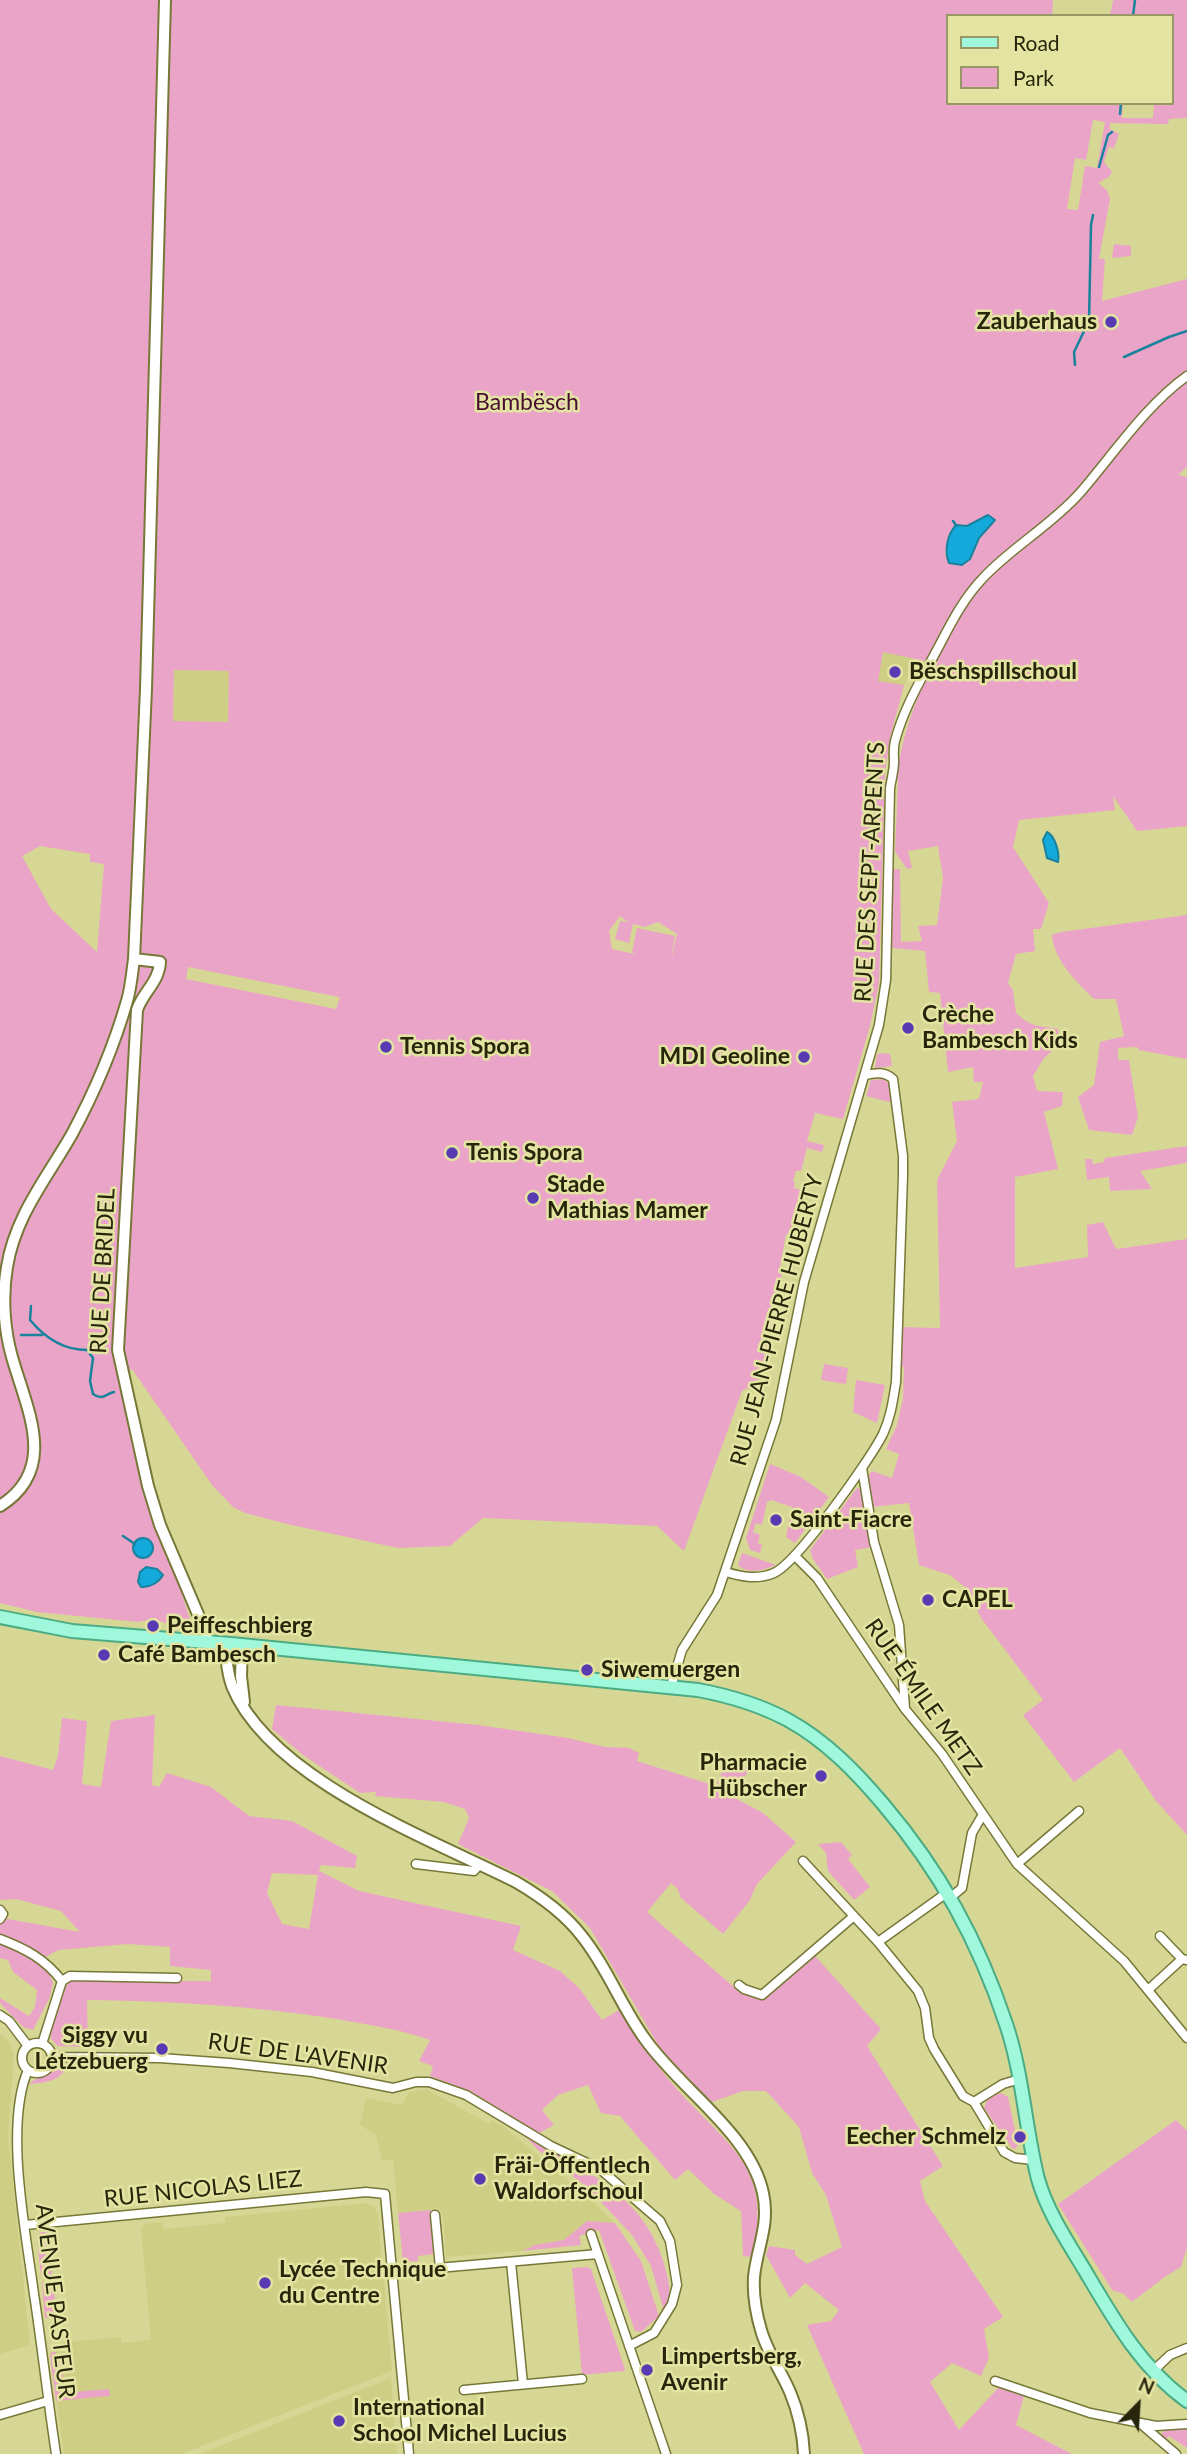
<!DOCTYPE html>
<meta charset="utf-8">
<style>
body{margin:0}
#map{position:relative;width:1187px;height:2454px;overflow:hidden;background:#d7d795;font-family:Lato,sans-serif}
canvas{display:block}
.legend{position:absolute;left:946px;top:14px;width:228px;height:91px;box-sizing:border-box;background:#e4e4a2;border:2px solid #989866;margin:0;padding:9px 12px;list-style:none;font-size:21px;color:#27260c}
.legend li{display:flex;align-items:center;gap:14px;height:35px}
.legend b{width:35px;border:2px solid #989866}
.north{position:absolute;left:1103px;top:2370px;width:70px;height:70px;-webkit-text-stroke:5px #e4e4a2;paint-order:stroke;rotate:24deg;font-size:19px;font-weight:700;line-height:28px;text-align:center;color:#27260c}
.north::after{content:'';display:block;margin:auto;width:24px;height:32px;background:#27260c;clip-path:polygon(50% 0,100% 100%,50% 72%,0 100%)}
</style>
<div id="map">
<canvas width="1187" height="2454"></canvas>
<ul class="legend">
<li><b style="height:9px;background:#9ff8dc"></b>Road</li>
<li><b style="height:19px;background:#eaa4c7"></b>Park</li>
</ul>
<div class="north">N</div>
</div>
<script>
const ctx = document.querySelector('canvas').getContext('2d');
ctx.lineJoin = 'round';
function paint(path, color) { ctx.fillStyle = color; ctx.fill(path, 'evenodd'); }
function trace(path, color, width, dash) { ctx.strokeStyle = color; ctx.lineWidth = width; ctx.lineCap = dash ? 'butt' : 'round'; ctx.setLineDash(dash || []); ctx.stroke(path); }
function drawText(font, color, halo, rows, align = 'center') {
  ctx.font = font + ' Lato,sans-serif'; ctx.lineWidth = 5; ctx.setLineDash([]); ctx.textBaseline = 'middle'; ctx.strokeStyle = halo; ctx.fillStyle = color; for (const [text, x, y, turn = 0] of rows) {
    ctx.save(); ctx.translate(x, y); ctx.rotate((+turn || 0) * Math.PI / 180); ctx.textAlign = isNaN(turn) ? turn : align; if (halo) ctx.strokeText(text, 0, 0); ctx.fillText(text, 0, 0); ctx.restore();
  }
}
paint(new Path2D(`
 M882,652l33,6 -11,27 -26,-4z
 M174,670l55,1 -1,51h-55z
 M0,2034l8,6 6,16 -6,79 22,210 -30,9z
 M426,2089l63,35 3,-4 11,6 85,71 27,26 -28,-2 -23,19 -29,5 -13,6 -76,6 -3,-43 -7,-5 -38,4 -5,-53h-11l-6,-25 -16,-10 6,-27 36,7 7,-13z
 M367,2203l8,5 3,7 14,156 -211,83h-117l-14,-102 15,-10 56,-5 1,6 29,-3 -10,-113 3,-3 18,-2 2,7 61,-6v-6z
 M391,2378l6,76h-197z`), '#cece84');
paint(new Path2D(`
 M0,0h1053l-1,16h-105v87h176l-1,15h31l1,-15h17v-87h-61l3,-16h74v118l-18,1 -1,5 -58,-1v6l9,5 -5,14 -5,-1 -5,15 8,10 -3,5 -11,6 9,7 3,9 -11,60h6l-3,42 85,-22v188l-9,8 9,2v349l-50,5 -24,-35 2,14 -96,10 -6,27 36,56 -8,26h-8l2,22 -19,3 -8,29 5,7 3,23c16,15 22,12 42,16l1,16 -15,13 -11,18 4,15 26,1 -1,14 -18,6 14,57 -43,8v91l73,-11 -1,-32 16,-3 13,27 71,-10v596l-31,-34 -36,-53 -46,34 -51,-67 20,-15 -62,-82 -15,-30 -16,-13 -31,-10 -10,-62 -38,4 -2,-32 3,-4 20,7 7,-24 -13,-5 11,-24 6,-26 1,-32h-4v-40l40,1 -3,-148 20,-39 -5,-39 27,-3 4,-17h-9l-1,-15 -25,5 -8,-79 -11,-1 -4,-41 -33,-3 1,-79h7l1,73 21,-1 -4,-15 19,-1 6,-47 -5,-32 -30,5 4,17 -5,1 -12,-17 3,-72 -3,-1c9,-45 18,-76 39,-116l-51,-11 -5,29 26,4 -14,53 -5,33 -6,212 -9,43 -27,93 -28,-6 -8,28 17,4 -2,7 -15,-4 -6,23h-5l-3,10 2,1 -1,6 7,2 -10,44h-5l-7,39 3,1 -4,19h-4l-3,14 3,1 -11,75h-9l-2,6 -5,-1 -5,3 -58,160 -27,-25 -174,-8 -33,28 -52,2 -111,-24 -42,-11 -12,-6 -21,-22 -80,-116 -10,6 26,111 44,140h-3l-6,-8h-9l-1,7 -21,-6 -14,3 -101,-10 -37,-9zM1093,120l12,2 -8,46 -12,-2 -7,44 -11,-1 8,-51 11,2zM988,515l-5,17 -13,27 -21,4 -4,-10 11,-28 11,1zM174,670l55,1 -1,51 -55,-1zM40,846l50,8v8l14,2 -7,88 -46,-43 -29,-53zM620,916l8,6 -8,-1 -5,18 14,4 4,-19 12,3 13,-5 19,12 -6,27 4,-25 -38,-8 -5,24 3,2 -23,-5 -3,-18zM188,967l151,30h1l-4,12 -150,-30z
 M1114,244l17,2v10l-19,2z
 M1187,915v144l-48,-9 -2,-3 -19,1v12h11l9,57 -6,18 -43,-5 -11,-33 16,-12 6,-43 24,-6 -8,-37h-22c-17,-17 -40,-38 -42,-64l9,-3z
 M880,1053l10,1 2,12 -17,2 2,-13z
 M884,1079l7,8 2,16 -27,-7 5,-16z
 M1187,1146v17l-47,8 12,18 -42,2 -1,-14 -22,3 -2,-21h7l1,5 11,-2 1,-4z
 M824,1364l24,4 -2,16 -25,-4z
 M856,1380l29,5 -8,38 -24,-11z
 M770,1464l31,13 28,20 -34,46 -9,-6 6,-30 -21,-7 -4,2 -5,23 -6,-2 -3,9 7,3 -2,8 4,2 -2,8 -10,-3 -4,-12z
 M857,1488l6,2 1,31 8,26 -17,3 3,17 -31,12 -14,-20 -3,-9z
 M742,1553l34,12c-12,5 -28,10 -38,0z
 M276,1705l202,20 90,13 37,9 24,1 10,5 -2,8 79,25 11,-26 23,8 -17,29 30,16 33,29 -39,42 -7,16 -27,34 -42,-36 -4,-10 -6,-5 -24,29 95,82 20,6 53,-44 66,73 -14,17 76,120 -23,15 5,20 78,116 -19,12 5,29 -8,18 -29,-13 -22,19 29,48 40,-43 25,9 -8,29 56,29h-208l-57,-129 24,-4 8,-11 -34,-27 -15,15 -24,-43 3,-9 26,4v5l12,9 35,-17 -16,-52 -14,-22 -13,-46 -33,-36h-23l-31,11 -51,-52 -71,-122 -38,-37 -94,-47 11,-26 -4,-9 -21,-7 -69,-6 1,-4 -16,1 -57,-38 -31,-26z
 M155,1715l-3,70 7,2 8,-14 44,14 38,29 43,5 65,35 -2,12 -34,-3 -2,6 40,20 162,35 -8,24 47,21 20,18 22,31 17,-10c19,29 40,60 64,86 53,56 89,75 69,161l-9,-1 -2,-45 -27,-17 -26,-25 -13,11 -55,-64 -19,-3 -13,-28 -30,10 -16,15 12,15 -15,8 -69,-42 -40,-15 3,-10 -14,-5 11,-21c-30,-11 -61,-15 -93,-21 -83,-13 -166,-18 -250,-19l1,47 -30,-1 -7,-7 -1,-7 16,-46 5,-5h140v-11l-41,-4v-19l-42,-3 -70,6 -16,9 11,23 -3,15 -17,33 -10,-3 -23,-24v-5l29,18 6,-9 2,-17 -24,-18 -5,-12 -8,-2v-48l2,8 78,14 -19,-21 -45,-12 -16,1v-144l53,14 5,-14 4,-38 25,3 -5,63 19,3 10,-66zM272,1873l46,2 -9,54 -27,-5 -15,-31z
 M841,1842l11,13 -4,4 22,28 -16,13 -26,-29 -2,-18 -8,-9z
 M67,2062c-2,19 -22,21 -38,22 6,-6 10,-5 17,-9 8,-4 11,-11 21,-13z
 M1001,2093l7,4 10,48 -3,4 -3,-1 -28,-40 4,-10z
 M1176,2120l11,11v117l-6,19 -15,9 -34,26 -8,-8 -12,-4 -54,-86z
 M522,2133c58,36 122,60 142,131 5,18 9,30 0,47l-13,-45 -19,-31 -45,-48 -49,-37z
 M431,2210l4,44 -17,2v5l-15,1 -5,-49z
 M587,2221l28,2 26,38 18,55 -18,16 -6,-1 -36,-101 -20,6 2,9 -59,6 13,-6 29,-5z
 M49,2230l3,45 -11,1 -4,-38 2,-5z
 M587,2267l4,2 34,100 -1,2 -42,4 -10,-107z
 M42,2282h11l4,37 -12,-1z
 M55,2350l1,4h4l3,25h9l1,13 36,-3 1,7 -54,5 -6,-46z
 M1181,2428l6,2v18l-18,-12 -4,4 -4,-3 3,-8z`), '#eaa4c7');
const water = new Path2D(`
 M988,515l7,5 -16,18 -9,21 -8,6 -13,-2c-5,-12 -2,-28 7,-38l11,1z
 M1047,832c8,4 13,21 11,30l-11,-4 -4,-18z
 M133 1548a10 10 0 1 1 20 0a10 10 0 1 1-20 0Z
 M146,1567l11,2 6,6c-4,7 -13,13 -22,12l-3,-5 2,-10z`);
paint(water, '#13aadb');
trace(water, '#19829d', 2);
trace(new Path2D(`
 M1133,16l2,-16
 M1120,114l1,-11
 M1099,167l9,-32 4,-3
 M1124,357l45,-20 18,-6
 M1075,365l-1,-13 15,-31 2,-96 2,-10
 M953,521l3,4
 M31,1306l-1,14c15,18 33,30 57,30l6,8 -3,23 3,13c10,7 12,0 21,-2
 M21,1335h21
 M123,1536l12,8`), '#19829d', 2.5);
const street = new Path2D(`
 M862,1468l12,74 25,83 6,83
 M795,1556l22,22 88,131 37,45 75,110 107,97 63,77
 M726,1572c16,5 32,8 48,1 23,-10 96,-113 109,-139 8,-17 10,-34 13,-52l7,-206v-20l-10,-77c-9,-8 -17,-6 -28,-4
 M671,1687l11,-37 35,-55 59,-175 28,-138 75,-257 7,-45 4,-191c1,-9 4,-18 4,-27 0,-7 -1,-13 1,-21 7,-26 19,-49 32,-73 18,-31 31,-64 56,-90 29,-31 67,-52 96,-84 33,-38 68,-90 108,-118
 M803,1861l75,81 40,49 7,17 4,30 5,11 29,47 11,6
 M416,1864l58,7 6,-7
 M1017,1864l62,-53
 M951,1897l11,-9 10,-55 10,-17
 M0,1910l3,4 -3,5
 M1160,1936l22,23
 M0,1939c26,10 45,20 62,42l-20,63
 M878,1942l70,-50
 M62,1981l8,-5 107,2
 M739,1985l5,4 18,6 92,-79
 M1148,1990l34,-31 5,1
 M0,2015l9,6 19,25
 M22 2058a15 15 0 1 1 30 0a15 15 0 1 1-30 0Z
 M52,2057l108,1 69,5 83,9 81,16 23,-6h13l37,13 85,51 49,23 60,52 10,20 7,44 -5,19 -18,29 -25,13
 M28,2070c-24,56 -2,163 6,224 8,53 14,107 22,160
 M1020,2079l-17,5 -29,18 30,50 11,6 19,2
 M435,2215l5,53
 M25,2225l341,-33 19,2 24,260
 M591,2234l75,220
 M511,2262l12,122
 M392,2272l206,-18
 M1152,2372l18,-17 17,-7
 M995,2381l95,32 66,13 31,-2
 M464,2390l118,-11
 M0,2415l48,-14
 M1141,2424l35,30`);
const secondary = new Path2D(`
 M134,959l26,3c-1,20 -17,30 -23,48l-19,340 30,136 12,39 43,101 5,16
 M0,1506c59,-37 27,-96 12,-149 -8,-28 -10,-61 -5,-90 8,-51 40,-89 65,-133 22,-41 42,-88 55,-133 4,-13 5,-28 7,-42l12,-270 19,-689
 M226,1644c0,14 1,28 6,42 38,93 198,153 284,196 24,14 47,30 65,53 26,32 40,71 64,104 35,50 105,94 118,154 7,32 -6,54 -9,84 -1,17 2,36 7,53 6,22 20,41 29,62 8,19 13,41 14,62
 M242,1645l-1,31 3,26`);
const primary = new Path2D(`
 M0,1617l72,14 159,13 467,46c32,6 62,15 90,30 38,21 68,52 95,84 57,67 95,136 123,220 17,50 19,104 32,155 9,32 29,62 46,90 29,49 56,98 103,132`);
trace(street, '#777738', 11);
trace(secondary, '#777738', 14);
trace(primary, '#4bac84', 16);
trace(street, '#fff', 8);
trace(secondary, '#fff', 10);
trace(primary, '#9ff8dc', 12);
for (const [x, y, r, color] of [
 [1111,322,7,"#583bb3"],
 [895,672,7,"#583bb3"],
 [908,1028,7,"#583bb3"],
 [386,1047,7,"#583bb3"],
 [804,1057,7,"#583bb3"],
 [452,1153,7,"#583bb3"],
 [533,1198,7,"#583bb3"],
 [776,1520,7,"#583bb3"],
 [928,1600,7,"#583bb3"],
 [153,1626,7,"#583bb3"],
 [104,1655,7,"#583bb3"],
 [587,1670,7,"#583bb3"],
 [821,1776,7,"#583bb3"],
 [162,2049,7,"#583bb3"],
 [1020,2137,7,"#583bb3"],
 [480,2179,7,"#583bb3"],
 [265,2283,7,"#583bb3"],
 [647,2370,7,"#583bb3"],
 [339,2421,7,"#583bb3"]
]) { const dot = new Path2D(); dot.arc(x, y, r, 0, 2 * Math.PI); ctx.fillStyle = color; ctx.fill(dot); trace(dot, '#e4e4a2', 2.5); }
drawText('bold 23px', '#27260c', '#e4e4a2', [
 ["Zauberhaus",1097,322,"right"],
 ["Bëschspillschoul",909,672],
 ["Crèche",922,1015],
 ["Bambesch Kids",922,1041],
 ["Tennis Spora",400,1047],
 ["MDI Geoline",790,1057,"right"],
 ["Tenis Spora",466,1153],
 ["Stade",547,1185],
 ["Mathias Mamer",547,1211],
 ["Saint-Fiacre",790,1520],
 ["CAPEL",942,1600],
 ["Peiffeschbierg",167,1626],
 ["Café Bambesch",118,1655],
 ["Siwemuergen",601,1670],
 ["Pharmacie",807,1763,"right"],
 ["Hübscher",807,1789,"right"],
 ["Siggy vu",148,2036,"right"],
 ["Létzebuerg",148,2062,"right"],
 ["Eecher Schmelz",1006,2137,"right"],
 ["Fräi-Öffentlech",494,2166],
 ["Waldorfschoul",494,2192],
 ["Lycée Technique",279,2270],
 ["du Centre",279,2296],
 ["Limpertsberg,",661,2357],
 ["Avenir",661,2383],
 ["International",353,2408],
 ["School Michel Lucius",353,2434]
], 'left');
drawText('23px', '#490e32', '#e4e4a2', [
 ["Bambësch",527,403]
]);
drawText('23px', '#27260c', '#e4e4a2', [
 ["RUE DES SEPT-ARPENTS",870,872,-87],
 ["RUE DE BRIDEL",103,1271,-87],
 ["RUE JEAN-PIERRE HUBERTY",777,1320,-75],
 ["RUE ÉMILE METZ",923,1697,55],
 ["RUE DE L'AVENIR",298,2054,8],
 ["RUE NICOLAS LIEZ",203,2189,-6],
 ["AVENUE PASTEUR",55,2301,83]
]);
</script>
